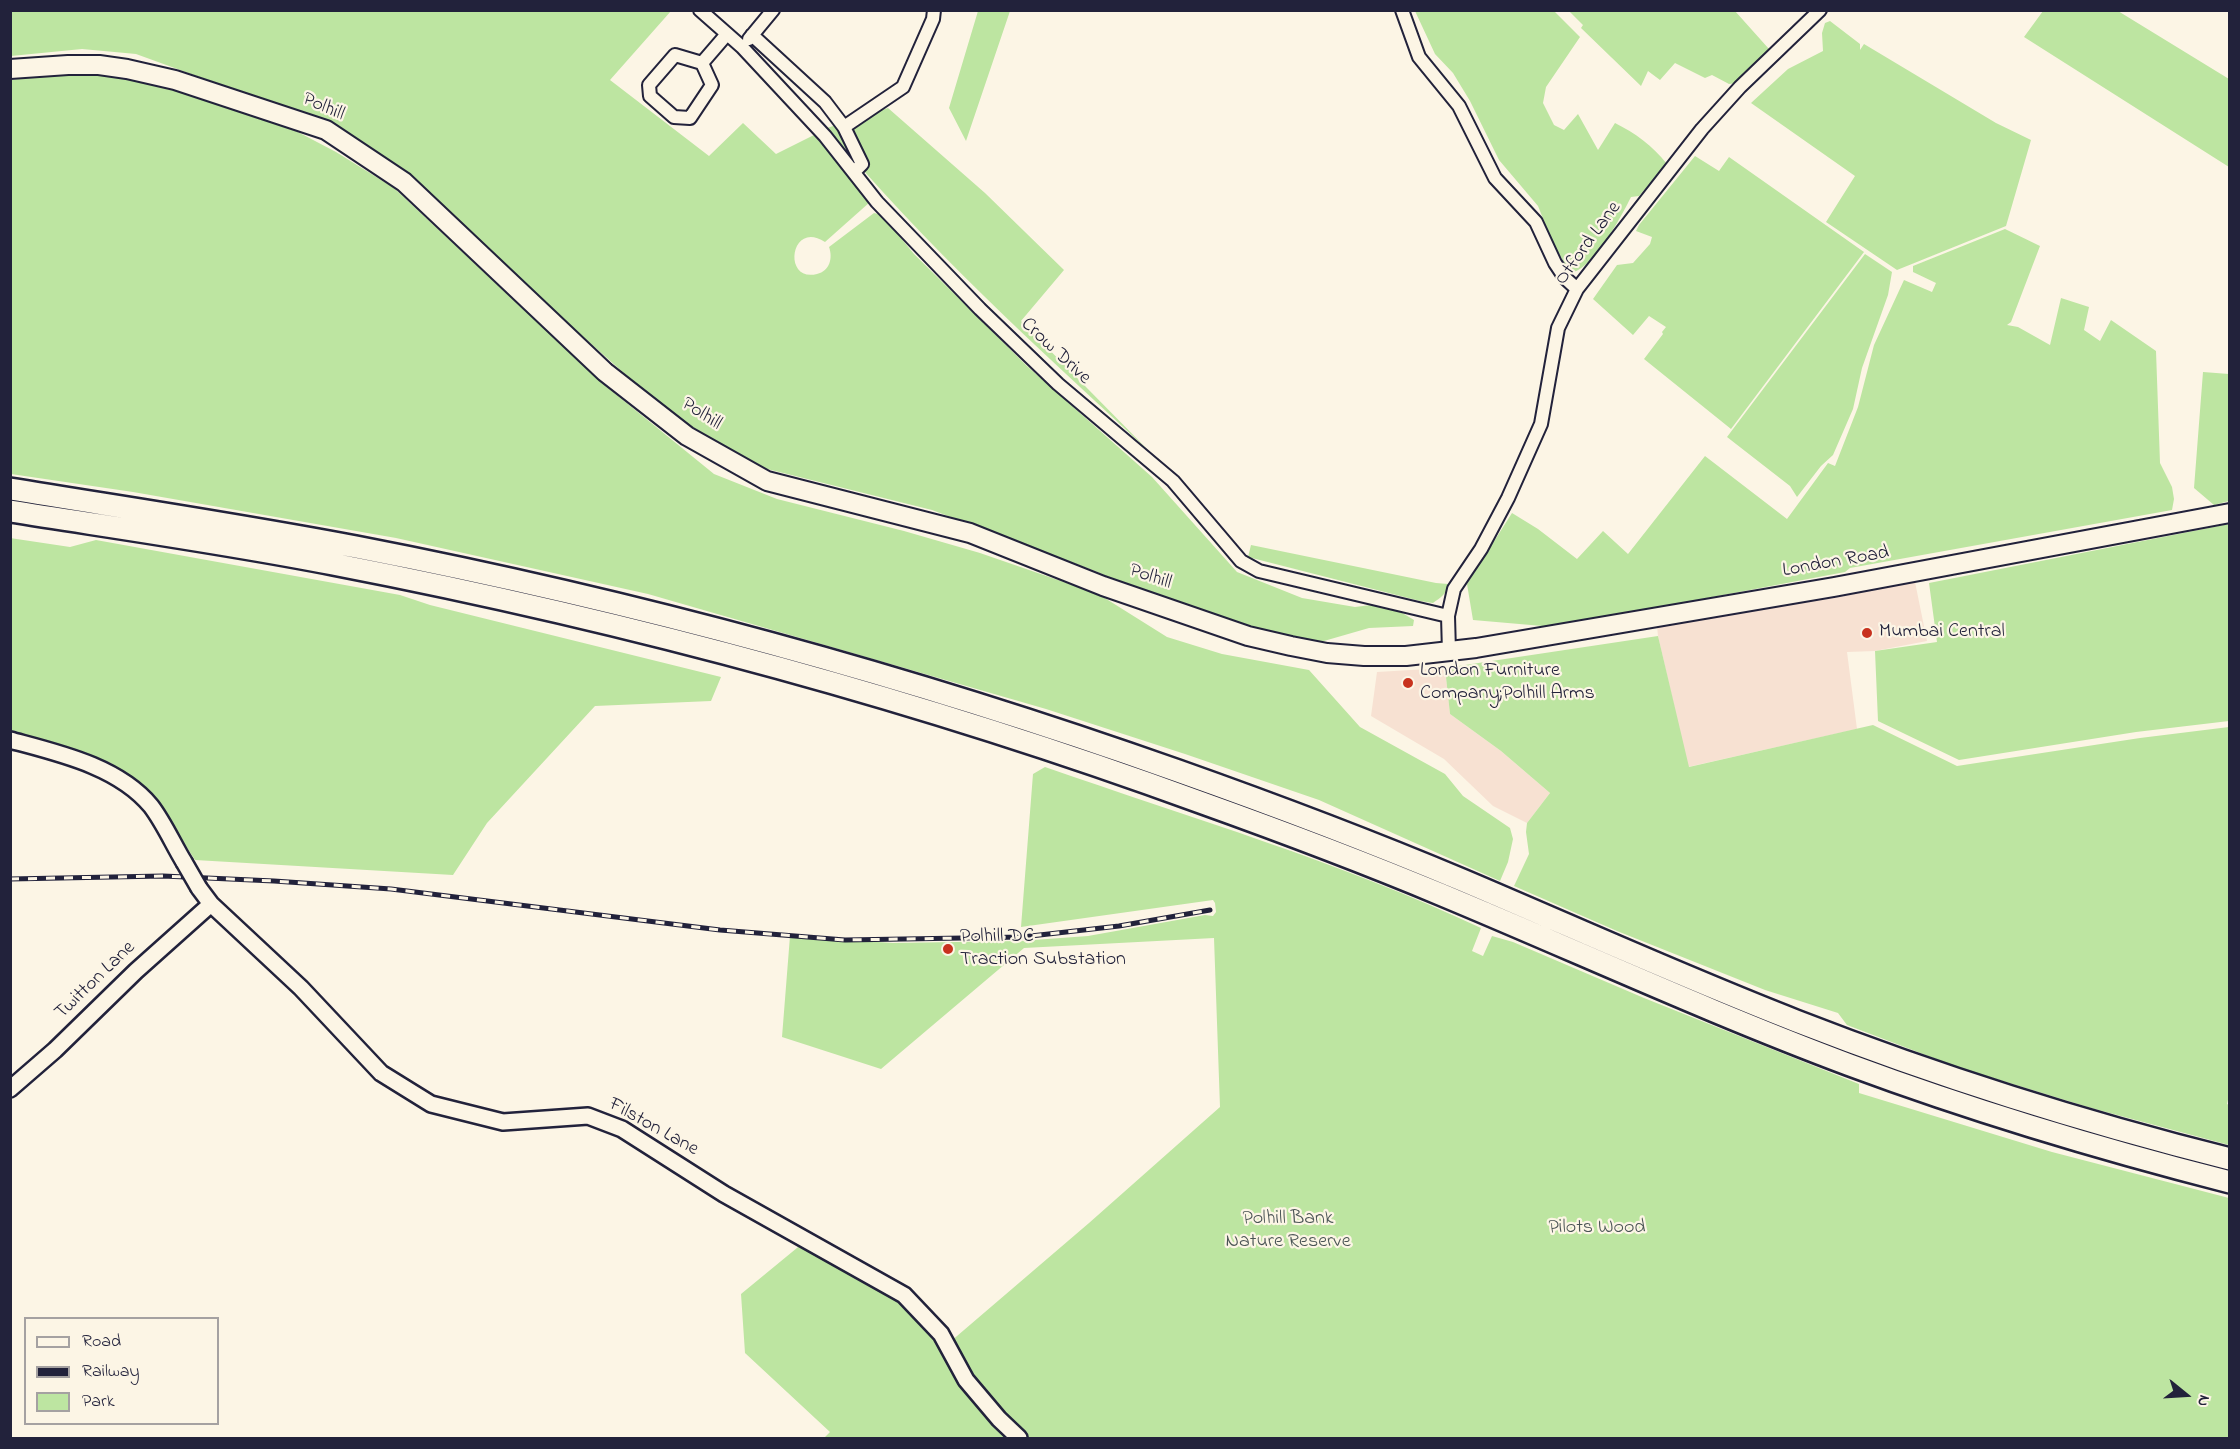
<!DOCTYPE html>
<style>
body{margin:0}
#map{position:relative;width:2240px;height:1449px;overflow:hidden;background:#fcf5e5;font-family:"Indie Flower",sans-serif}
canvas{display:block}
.frame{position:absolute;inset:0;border:12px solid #22223b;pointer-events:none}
.legend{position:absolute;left:24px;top:1317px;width:195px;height:108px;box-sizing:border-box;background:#fcf5e5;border:2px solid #a5a1a1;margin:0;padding:8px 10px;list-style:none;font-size:18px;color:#22223b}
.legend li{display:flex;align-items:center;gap:12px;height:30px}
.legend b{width:30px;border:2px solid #a5a1a1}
.north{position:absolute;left:2156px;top:1365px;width:60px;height:60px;-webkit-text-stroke:4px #fcf5e5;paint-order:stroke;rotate:108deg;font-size:16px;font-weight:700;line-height:24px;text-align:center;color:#22223b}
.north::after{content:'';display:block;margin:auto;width:21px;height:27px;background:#22223b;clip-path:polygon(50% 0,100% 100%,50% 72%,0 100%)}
</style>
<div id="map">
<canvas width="2240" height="1449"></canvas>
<div class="frame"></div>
<ul class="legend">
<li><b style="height:8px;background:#fcf5e5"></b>Road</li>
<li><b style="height:8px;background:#22223b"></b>Railway</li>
<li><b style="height:16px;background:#bde5a1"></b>Park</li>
</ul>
<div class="north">N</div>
</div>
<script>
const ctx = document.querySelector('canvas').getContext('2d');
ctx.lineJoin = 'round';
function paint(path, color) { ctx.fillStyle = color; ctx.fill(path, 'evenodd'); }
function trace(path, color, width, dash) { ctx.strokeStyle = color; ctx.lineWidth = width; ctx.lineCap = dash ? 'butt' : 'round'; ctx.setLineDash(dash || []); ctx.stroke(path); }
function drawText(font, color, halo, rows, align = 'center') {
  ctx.font = font + ' "Indie Flower",sans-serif'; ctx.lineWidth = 4.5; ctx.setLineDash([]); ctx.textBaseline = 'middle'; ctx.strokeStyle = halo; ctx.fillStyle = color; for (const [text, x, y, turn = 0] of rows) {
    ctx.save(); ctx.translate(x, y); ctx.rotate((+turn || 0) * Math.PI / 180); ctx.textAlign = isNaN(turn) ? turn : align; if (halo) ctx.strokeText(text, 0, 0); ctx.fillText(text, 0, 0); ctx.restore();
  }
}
paint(new Path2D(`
 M1915,582l12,59 -52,10 -28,1 10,77 -169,38 -30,-131 -1,-10 177,-28z
 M1445,668l5,46 51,37 49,42 -23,30 -34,-17 -49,-47 -73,-43 6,-44z`), '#f7e1d2');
paint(new Path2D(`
 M11,11h660l-61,69 99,76 34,-33 33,31 38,-19 56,67 -45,40c-35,-23 -43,41 -8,32 13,-3 16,-16 12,-27l45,-34 8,2 32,39 113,112 125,111 85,95 65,26 53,9 16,-2 28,6 15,9 -1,6 -44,2 -52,15 -50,-11 -130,-43 -42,-18 -163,-61 -181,-45 -78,-48 -131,-117 -130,-123 -48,-34 -60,-28 -168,-61 -54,-5 -71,7z
 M978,11h32l-44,130 -17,-33z
 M1415,11h139l26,26 -34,50 -3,16 11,22 10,5 14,-16 20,36 17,-27c20,10 38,23 52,41l-28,32 -8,1c-10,20 -38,73 -61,76l-18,-32 -14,-35 -39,-46 -29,-59 -17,-28 -18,-19z
 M1569,11h166l34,38 -32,34 -8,1 -17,-9 -7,3 -30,-15 -15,17 -12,-9 -7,15 -60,-58 2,-3z
 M2043,11h75l111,68v88l-205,-130z
 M1830,21l30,23v6l4,-6 132,79 35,17 -25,86 -109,44 -71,-48 29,-46 -104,-73 37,-34 35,-18 -1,-18 3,-10z
 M113,74l71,18 112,39 40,21 58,36 208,195 112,91 63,25 127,32 76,22 78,27 42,15 67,42 55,17 87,16 51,57 85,47 18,22 47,32 3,11 -5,23 -8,19 -181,-81 -134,-46 -139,-45 -398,-115 -252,-56 -263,-46 -122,-18 -1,-394 33,-4z
 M888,108l97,85 79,77 -43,51 129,131c-112,-104 -225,-206 -323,-324z
 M1695,156l24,15 10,-14 135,95 -133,177 -87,-70 19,-25 -1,-2 4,-5 -17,-11 -16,19 -40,-36 24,-34 16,-2 17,-19 2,-7 -16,-6 3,-6z
 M2005,229l35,17 -29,76 -4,3 11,2 32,18 11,-47 28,9 -5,23 16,11 11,-21 45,31 4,112 12,24 2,12 -2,11 -322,58 -5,4 -291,55 -81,-7 -6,-36 45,-71 26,16 39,30 26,-28 25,23 77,-98 82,63 41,-56 7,3 23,-59 16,-62 30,-65 28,12 4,-9 -23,-11v-6z
 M1865,254l27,18 -4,23 -26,73 -9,41 -20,46 -12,11 -24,31 -7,-11 -63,-49z
 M2203,372l26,2v127l-15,4 -20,-17z
 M2229,524v197l-93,11 -177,28 -81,-39 -3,-70 62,-9 -8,-59z
 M10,538l60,9 26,-7 304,55 30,10 291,72 -10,24 -116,5 -108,117 -34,52 -258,-15 -44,-68 -40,-29 -59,-20 -41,-11z
 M1251,545l185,38 12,1c0,9 -8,14 -15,19l-13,-2 -172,-44z
 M1658,636l31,131 184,-42 84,41 183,-28 89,-11 1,364 -3,13 2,1v40l-138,-37 -134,-41 -110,-42 -9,-12 -73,-23 -148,-59 -103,-45 15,-32 -3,-22 1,-9 23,-30 -49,-42 -51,-37 -5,-46z
 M1045,767c146,51 296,95 436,161l-9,23 11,5 9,-20 21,6 131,56 215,86v9l193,59 177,46v240h-1201l-55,-59 -23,-37 139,-119 131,-116 -6,-169 -190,10 -143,121 -99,-32 8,-101 103,7 127,-2 68,-5 117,-21 8,1 3,-4 -1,-9 -2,-3 -192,27 12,-153z
 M803,1243l99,57 30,36 33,52 40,50h-181l6,-6 -85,-79 -4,-59z`), '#bde5a1');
const minor = new Path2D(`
 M700,10l42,37 83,89 52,66 103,107 78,75 115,97 68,80 18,10 189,45
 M1402,10l17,47 40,49 36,72 41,44 19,41 10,15 12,11
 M752,35l73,67 19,25 18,37 -8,8
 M749,39l24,-29
 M675,55l27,8 10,22 -22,33 -16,-1 -24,-21 -1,-11z
 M702,63l25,-29
 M844,127l59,-40 30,-68 1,-9
 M1449,652l-1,-36 6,-27 27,-40 27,-51 33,-74 17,-96 19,-39 125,-160 38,-42 80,-77`);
const tertiary = new Path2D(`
 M10,740c48,13 108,26 141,66 13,17 22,38 33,56
 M199,888l12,16 90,84 80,85 50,31 72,18 85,-6 34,13 102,65 180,101 37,39 25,46 33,39 20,19
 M10,1089l45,-39 81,-79 75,-67`);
const primary = new Path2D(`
 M10,69l58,-4h31l28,4 48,11 151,50 78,52 201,190 82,64 80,45 203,52 133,53 145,50 43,10 36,7 37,3h42l70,-8 358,-61 396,-74`);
const motorway = new Path2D(`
 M10,489c116,19 231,36 346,58 279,54 554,129 822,224 96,34 191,70 284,109 111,47 221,97 334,141 141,55 286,101 434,138
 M10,511c108,17 216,32 323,53 295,57 585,135 867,238 81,29 161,59 240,92 137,57 271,119 410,171 124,46 251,84 380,117`);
trace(minor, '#22223b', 16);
trace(tertiary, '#22223b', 20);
trace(primary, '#22223b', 22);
trace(motorway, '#22223b', 26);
trace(minor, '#fcf5e5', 12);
trace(tertiary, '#fcf5e5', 15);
trace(primary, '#fcf5e5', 18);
trace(motorway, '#fcf5e5', 21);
const rail = new Path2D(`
 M10,879l153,-3 111,5 117,8 329,41 125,10 177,-3 97,-11 91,-16`);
trace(rail, '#22223b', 5);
trace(rail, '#fcf5e5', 3, [9]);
const tertiaryBridge = new Path2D(`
 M184,862l15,26`);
trace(tertiaryBridge, '#22223b', 20, []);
trace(tertiaryBridge, '#fcf5e5', 15);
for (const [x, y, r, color] of [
 [1867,633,6,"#c8321e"],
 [1408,683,6,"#c8321e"],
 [948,949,6,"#c8321e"]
]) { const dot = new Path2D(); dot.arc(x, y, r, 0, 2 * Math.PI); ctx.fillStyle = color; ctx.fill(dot); trace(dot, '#fcf5e5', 2); }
drawText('20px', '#22223b', '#fcf5e5', [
 ["Polhill",323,108,24],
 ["Otford Lane",1589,244,-54],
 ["Crow Drive",1055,352,43],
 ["Polhill",701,415,33],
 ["London Road",1836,563,-10],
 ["Polhill",1150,578,19],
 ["Twitton Lane",96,981,-44],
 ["Filston Lane",653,1128,29]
]);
drawText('20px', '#22223b', '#fcf5e5', [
 ["Mumbai Central",1879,633],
 ["London Furniture",1420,672],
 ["Company;Polhill Arms",1420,695],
 ["Polhill DC",960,938],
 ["Traction Substation",960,961]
], 'left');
drawText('20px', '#495354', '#fcf5e5', [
 ["Polhill Bank",1288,1220],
 ["Nature Reserve",1288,1243],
 ["Pilots Wood",1597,1229]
]);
</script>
